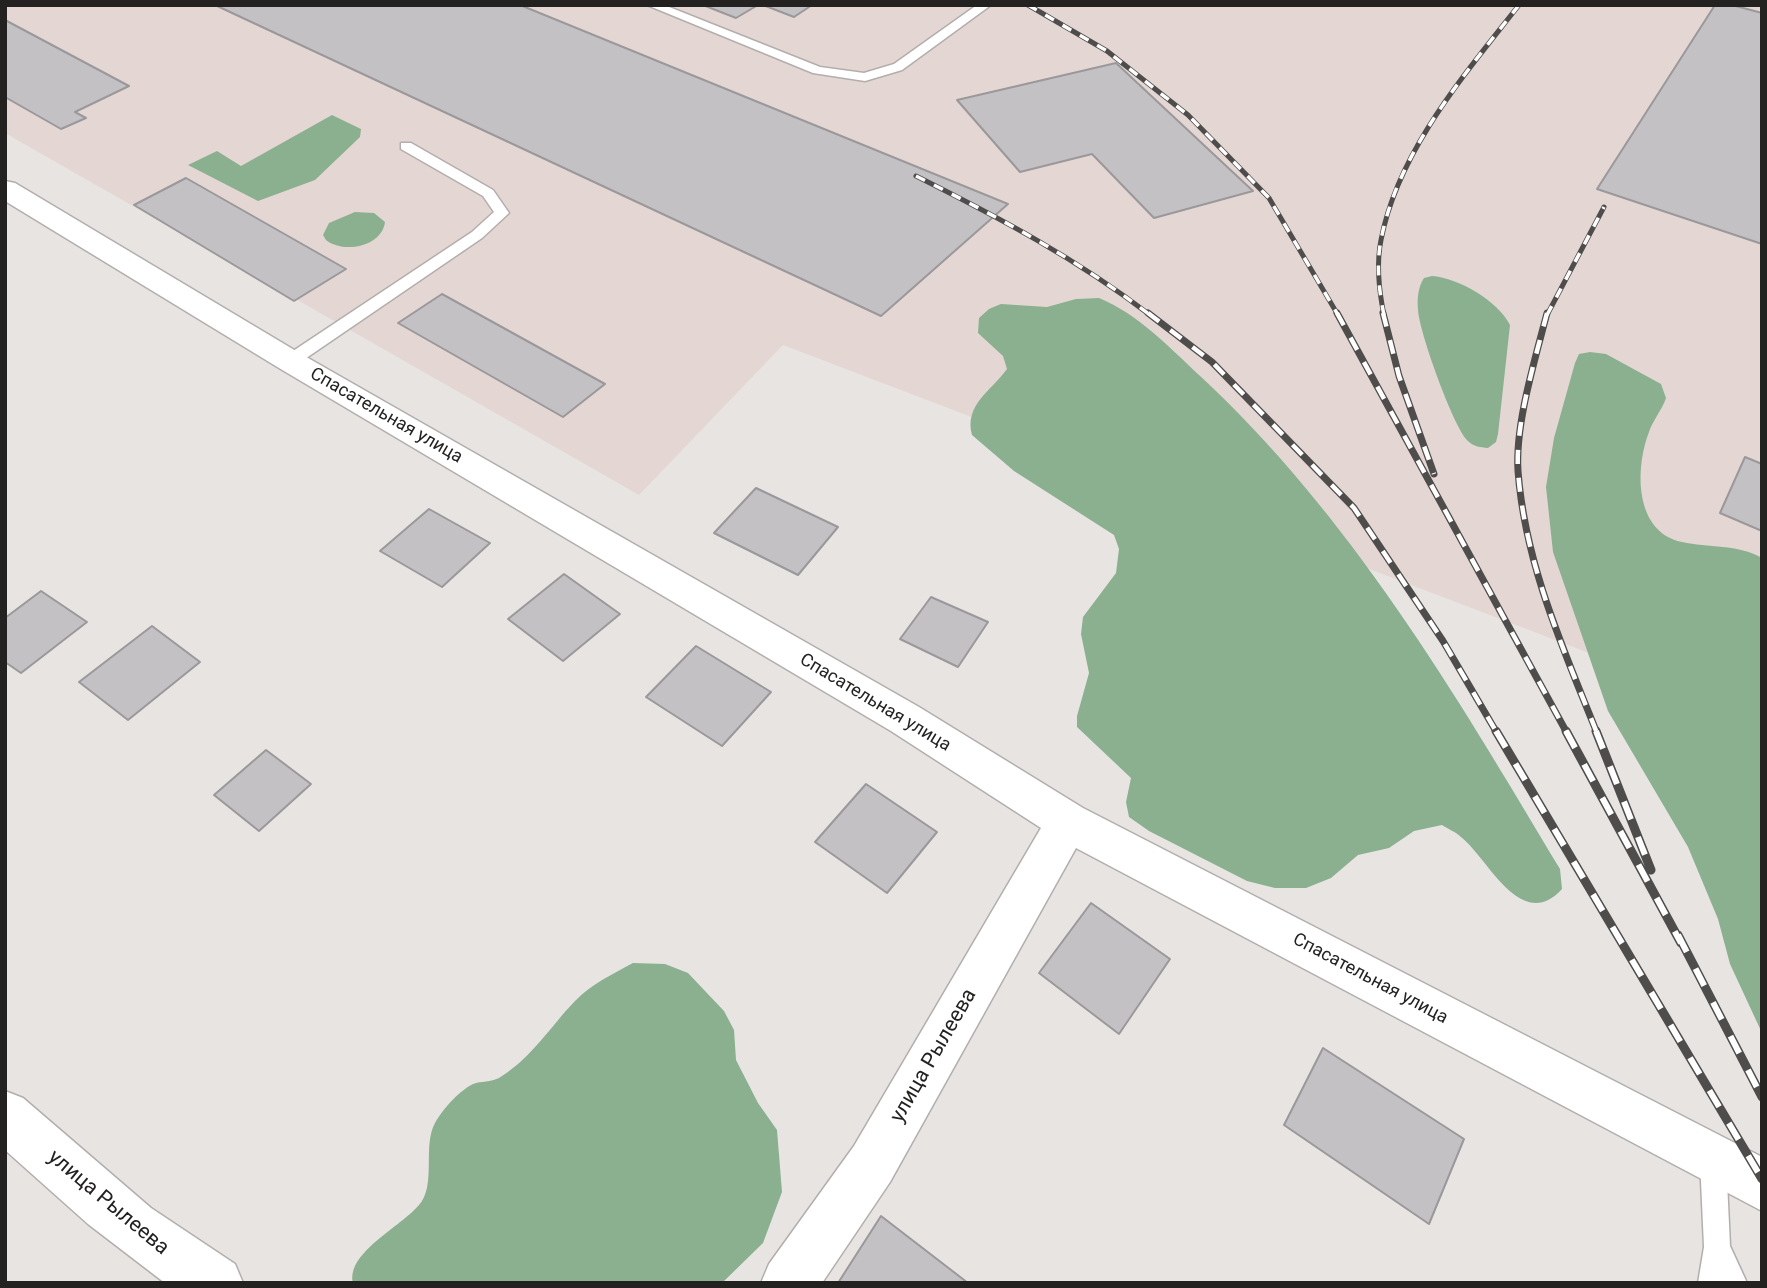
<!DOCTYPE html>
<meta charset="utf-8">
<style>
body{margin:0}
#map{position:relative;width:1767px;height:1288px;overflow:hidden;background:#e8e4e2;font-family:Roboto,sans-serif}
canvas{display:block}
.frame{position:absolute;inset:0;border:7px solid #232221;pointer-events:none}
</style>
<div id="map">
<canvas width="1767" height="1288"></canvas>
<div class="frame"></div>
</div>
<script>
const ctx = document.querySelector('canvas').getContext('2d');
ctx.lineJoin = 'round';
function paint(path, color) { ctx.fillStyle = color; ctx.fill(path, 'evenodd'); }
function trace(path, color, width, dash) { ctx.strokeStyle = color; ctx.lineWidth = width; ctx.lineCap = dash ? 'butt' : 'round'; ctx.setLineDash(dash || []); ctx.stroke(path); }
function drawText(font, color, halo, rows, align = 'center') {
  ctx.font = font + ' Roboto,sans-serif'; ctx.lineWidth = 5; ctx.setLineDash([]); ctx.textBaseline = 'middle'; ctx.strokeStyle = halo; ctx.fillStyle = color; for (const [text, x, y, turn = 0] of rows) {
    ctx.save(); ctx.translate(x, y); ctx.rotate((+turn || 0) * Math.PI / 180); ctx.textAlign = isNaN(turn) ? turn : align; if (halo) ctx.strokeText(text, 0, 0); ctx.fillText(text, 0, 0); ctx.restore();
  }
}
paint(new Path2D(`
 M5,5h1757v714l-979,-374 -144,150 -634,-362z`), '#e4d7d3');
paint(new Path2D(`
 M332,115l29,14 -1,8 -45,43 -57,21 -70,-36 29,-14 24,15z
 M355,212l19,1 11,9c-3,25 -42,32 -59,18l-3,-5 6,-12z
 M1432,276c27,2 66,25 78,49l-12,109 -2,8 -8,6c-8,-1 -14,-1 -20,-7 -14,-12 -50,-112 -50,-132 -1,-10 0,-22 6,-31z
 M1099,298c39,16 70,49 100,77 152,141 256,318 361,494l2,20c-41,45 -74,-31 -101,-52 -5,-5 -13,-8 -19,-12l-28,6 -25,17 -31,7 -27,23 -25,10h-31l-28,-7 -98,-50 -20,-14 -3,-15 5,-24 -54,-51v-11l12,-43 -8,-39 2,-17 33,-44 3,-24 -5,-14 -100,-64 -42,-36c-8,-30 19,-44 35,-66l-4,-13 -25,-23 1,-15 10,-9 12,-5 46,3 29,-8z
 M1590,352l16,2 55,30 5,14c-4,12 -13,22 -17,34 -14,36 -15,100 33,110 26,6 56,2 80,16v475l-32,-69 -12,-45 -30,-72 -80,-136 -55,-159 -7,-65 8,-49 21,-75 4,-9z
 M633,963l32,1 23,9 36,38 10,19 2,30 22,43 19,27 5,62 -19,51 -41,40h-369c-7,-32 53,-58 69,-82 13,-21 1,-56 13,-78 8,-14 26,-35 41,-40 9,-2 18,-1 26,-7 31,-20 48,-49 73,-75 16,-17 38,-27 58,-38z`), '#8ab08f');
const building = new Path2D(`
 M215,5h305l488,199 -127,112z
 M703,5h55l-22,13z
 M763,5h49l-18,12z
 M1715,5h17l30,8v231l-165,-55z
 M5,20l124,66 -54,26 11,6 -25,11 -56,-32z
 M1116,63l137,128 -99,27 -62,-64 -72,18 -63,-72z
 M186,178l160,91 -52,32 -160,-96z
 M442,294l163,90 -42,33 -165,-94z
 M1745,457l17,7v67l-42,-18z
 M756,488l82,39 -40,48 -84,-42z
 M429,509l61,34 -48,44 -62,-36z
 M564,574l56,40 -57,47 -55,-42z
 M41,591l46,31 -66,51 -16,-11v-44z
 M931,597l57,25 -30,45 -58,-28z
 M152,626l48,36 -72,58 -49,-38z
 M696,646l75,46 -49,54 -76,-49z
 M266,750l45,34 -52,47 -45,-36z
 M866,784l71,48 -50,61 -72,-51z
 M1091,903l79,56 -51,75 -80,-61z
 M1323,1048l141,91 -35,85 -145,-99z
 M881,1216l87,67h-130z`);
paint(building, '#c4c1c4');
trace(building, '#9a989b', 2);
const service = new Path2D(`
 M647,5h17l156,62 44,6 30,-9 83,-59h14l-89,65 -37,11 -52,-8z
 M401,143h10l82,47 16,23 -27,25 -186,127h-12v-8l188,-125 22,-20 -11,-16 -82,-47z
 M1713,1146l9,4 4,9 4,87 17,37h-49l6,-36 -4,-88 4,-9z`);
const minor = new Path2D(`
 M5,181l10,2 286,171 618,353 164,101 679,349v54l-686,-363 -186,334 -68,101h-61l8,-19 85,-118 187,-318 -150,-97 -612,-363 -274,-167z
 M5,1091l18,7 128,110 84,56 8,19h-78l-77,-59 -83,-74z`);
trace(service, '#b3aead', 3);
trace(minor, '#b3aead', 3);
paint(service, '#fff');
paint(minor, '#fff');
const railFar2 = new Path2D(`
 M1028,5l79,46 81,64 81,83 69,117
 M916,176c82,41 161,83 234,139
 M1384,315c-5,-24 -8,-50 -3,-75 17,-89 84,-166 138,-235
 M1547,315l57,-108`);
const railFar1 = new Path2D(`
 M1148,313l64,49 142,146 89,133 54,92
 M1337,313l230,420
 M1383,313l16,63 35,98
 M1547,313c-12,47 -32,111 -29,158 7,93 45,177 79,262`);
const rail = new Path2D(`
 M1496,731l266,448
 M1566,731l115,212
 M1596,731l55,139
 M1678,935l84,162`);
trace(railFar2, '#4f4d4c', 5);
trace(railFar1, '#4f4d4c', 7);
trace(rail, '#4f4d4c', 9);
trace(railFar2, '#fff', 3.5, [10]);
trace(railFar1, '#fff', 4.5, [14]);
trace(rail, '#fff', 6, [19]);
drawText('18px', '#232221', '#fff', [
 ["Спасательная улица",386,416,30],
 ["Спасательная улица",875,703,31],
 ["Спасательная улица",1370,979,28]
]);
drawText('21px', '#232221', '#fff', [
 ["улица Рылеева",934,1056,-60],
 ["улица Рылеева",108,1203,40]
]);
</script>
